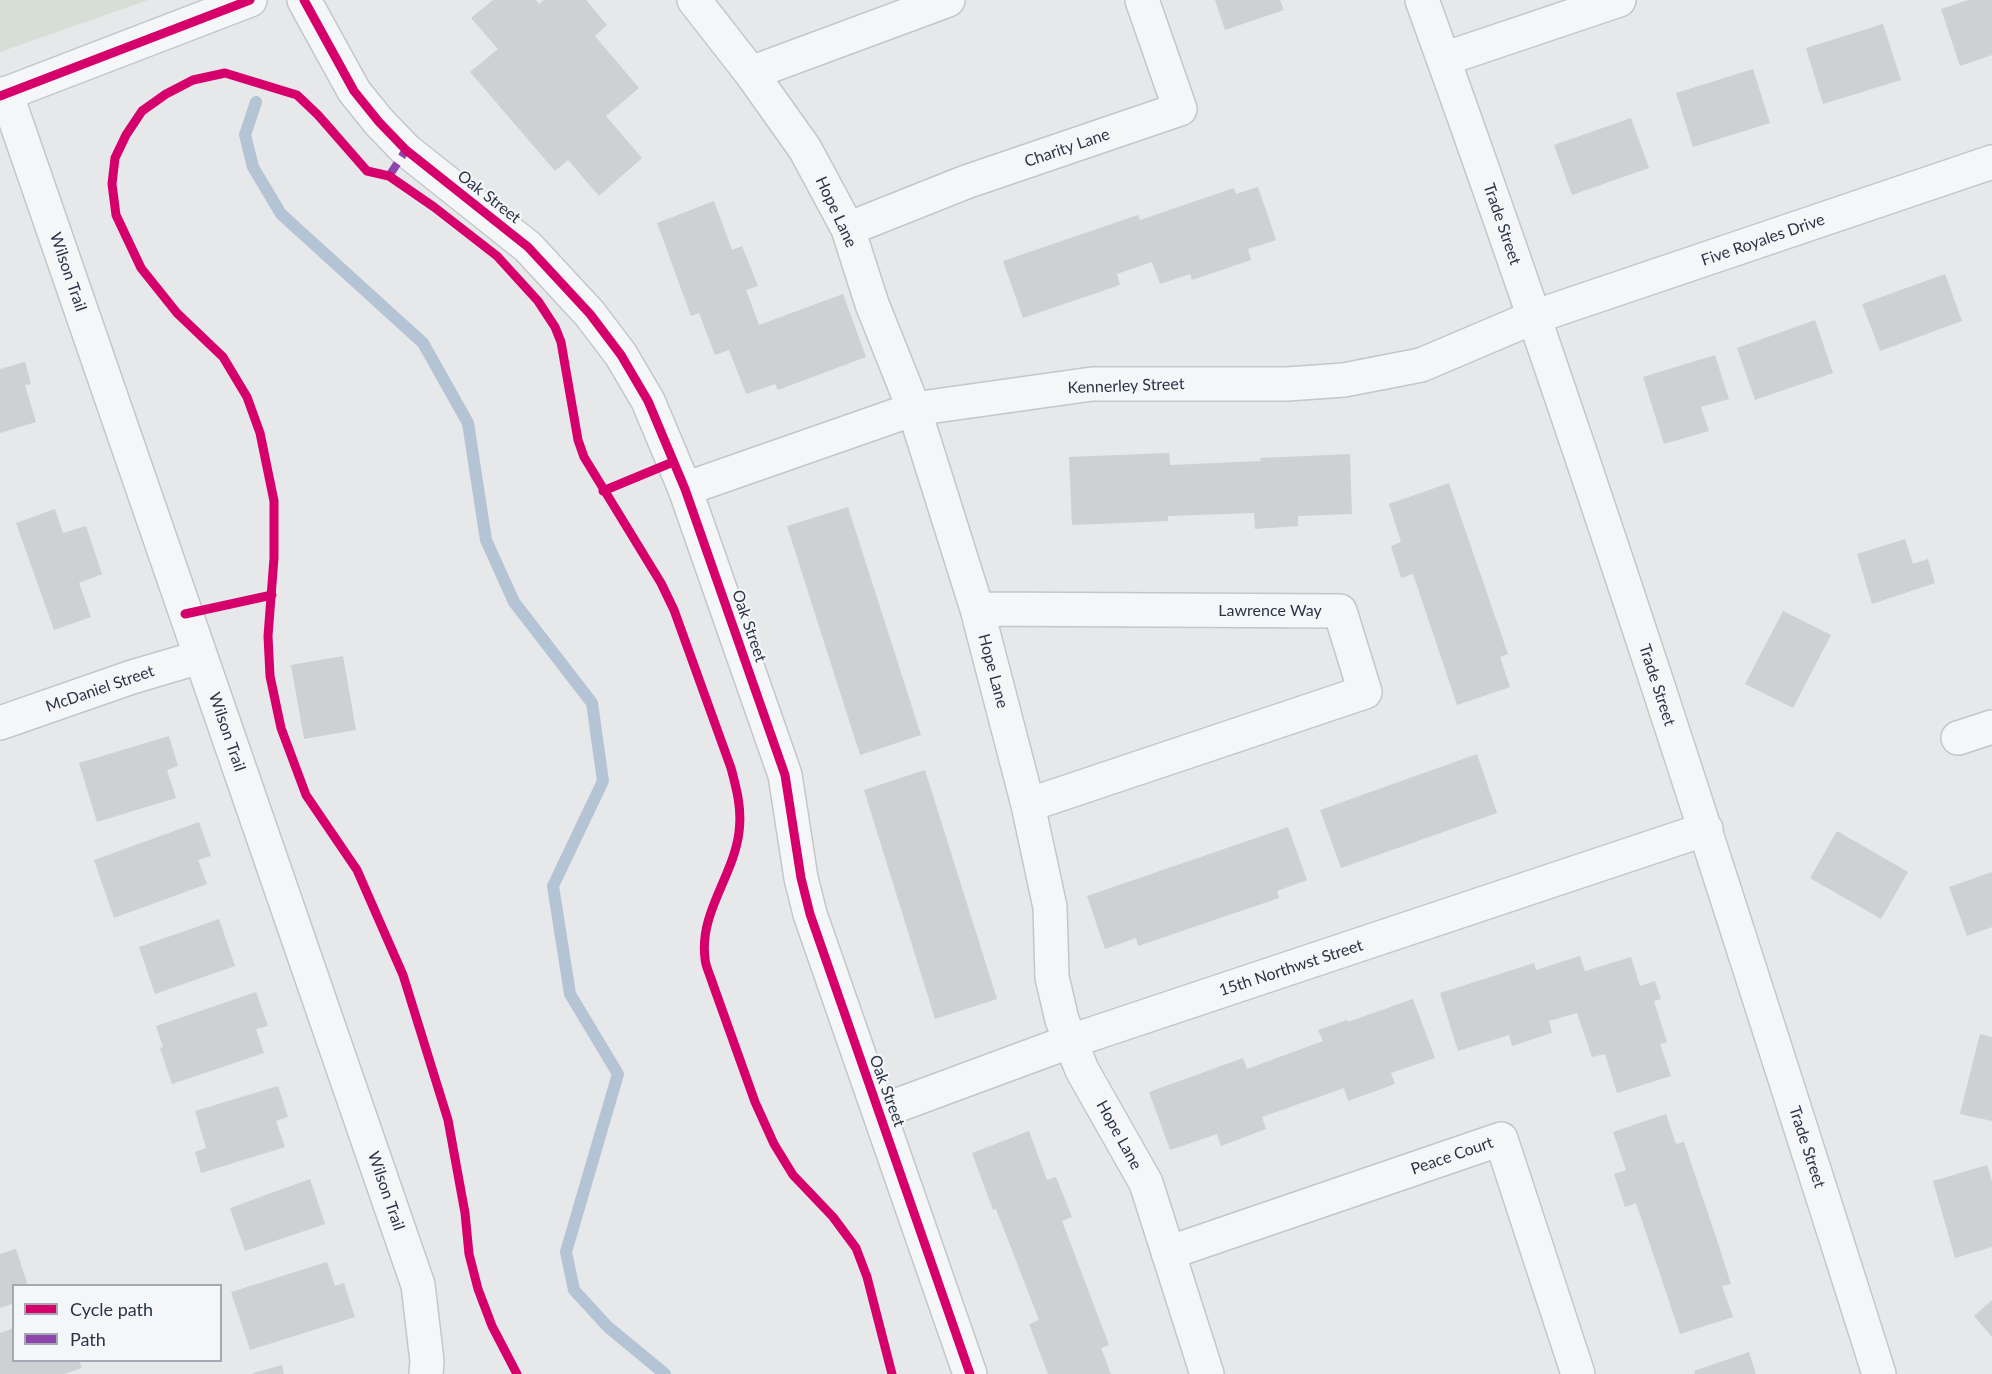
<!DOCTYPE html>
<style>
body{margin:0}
#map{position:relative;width:1992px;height:1374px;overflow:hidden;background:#e6e8ea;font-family:Lato,sans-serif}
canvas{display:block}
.legend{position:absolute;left:12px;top:1284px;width:210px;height:78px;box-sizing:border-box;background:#f4f6f9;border:2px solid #a4a8b1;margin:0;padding:8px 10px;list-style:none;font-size:18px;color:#2b3445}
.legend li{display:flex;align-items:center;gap:12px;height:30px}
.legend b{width:30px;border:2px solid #a4a8b1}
</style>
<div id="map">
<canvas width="1992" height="1374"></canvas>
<ul class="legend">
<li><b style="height:8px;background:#d6006c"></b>Cycle path</li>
<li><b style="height:8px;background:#8e44ad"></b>Path</li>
</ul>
</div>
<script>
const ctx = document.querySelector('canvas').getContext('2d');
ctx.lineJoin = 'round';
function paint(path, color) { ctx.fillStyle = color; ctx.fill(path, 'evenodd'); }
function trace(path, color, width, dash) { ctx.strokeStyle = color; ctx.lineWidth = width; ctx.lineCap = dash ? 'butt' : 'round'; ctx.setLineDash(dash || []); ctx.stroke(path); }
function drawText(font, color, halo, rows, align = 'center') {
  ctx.font = font + ' Lato,sans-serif'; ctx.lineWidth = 4.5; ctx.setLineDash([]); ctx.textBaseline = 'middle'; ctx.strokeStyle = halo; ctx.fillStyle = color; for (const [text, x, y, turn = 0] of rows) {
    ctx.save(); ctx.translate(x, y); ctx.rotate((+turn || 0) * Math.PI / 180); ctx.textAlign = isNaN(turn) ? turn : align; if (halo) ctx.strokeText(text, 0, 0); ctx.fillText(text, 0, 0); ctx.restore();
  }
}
paint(new Path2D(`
 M0,0h148l-148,52z`), '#d6ded6');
trace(new Path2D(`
 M256,102l-11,33 8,32 28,47 142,129 45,80 18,117 28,62 78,101 11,78 -50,105 17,108 48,80 -52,178 8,38 34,37 57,47`), '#b4c4d5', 12);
paint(new Path2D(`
 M493,0h43l3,4 5,-4h42l21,25 -12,11 44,52 -33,28 36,42 -43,38 -31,-36 -13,11 -85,-99 28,-23 -27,-31z
 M1215,0h65l4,10 -59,20z
 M1968,0h24v55l-32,11 -19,-57z
 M1883,24l18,56 -78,24 -17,-56z
 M1753,69l17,54 -77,24 -17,-54z
 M1631,118l18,50 -77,27 -18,-50z
 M1258,187l18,53 -28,9 3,11 -59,20 -2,-6 -30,10 -8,-22 -35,12 3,11 -97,33 -20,-57 135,-46 2,5 94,-32 2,6z
 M714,201l18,49 10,-4 16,40 -12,4 13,35 84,-31 23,63 -88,33 -3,-6 -29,10 -17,-44 -14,5 -16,-42 -8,3 -34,-93z
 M1945,274l17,47 -82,30 -18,-47z
 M1815,320l18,53 -78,27 -18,-52z
 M1715,355l14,44 -28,8 8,24 -45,13 -21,-67z
 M25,362l6,22 -6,1 11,37 -36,11v-64z
 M1169,453l1,12 91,-4 -1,-3 90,-4 2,60 -54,2v10l-43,3 -1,-16 -86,3v5l-96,4 -3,-68z
 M1449,483l59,171 -8,3 10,30 -53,18 -44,-131 -12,4 -10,-32 10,-4 -12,-38z
 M848,507l73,228 -61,20 -73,-229z
 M55,509l8,24 23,-7 16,48 -23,9 12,34 -37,13 -38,-107z
 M1905,539l8,25 15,-5 7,24 -63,21 -15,-50z
 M1783,611l48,24 -38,73 -48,-24z
 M343,656l13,74 -52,9 -13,-74z
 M169,736l9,30 -11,4 9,28 -79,24 -18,-59z
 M1477,754l20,59 -156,55 -21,-58z
 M925,770l72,229 -62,20 -71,-229z
 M199,822l12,34 -13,4 9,24 -93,34 -20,-58z
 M1288,827l19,53 -30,11 2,7 -141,48 -2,-8 -31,11 -18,-53z
 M1837,831l71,41 -27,47 -71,-41z
 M1992,872v55l-25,9 -18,-49z
 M219,919l16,47 -80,28 -16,-47z
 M1580,956l5,15 46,-14 9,29 15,-5 6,18 -7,2 13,41 -7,2 11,32 -54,17 -12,-39 -13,3 -15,-44 -28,8 3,12 -40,13 -3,-11 -51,16 -18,-58 94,-30 2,7z
 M256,992l12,34 -12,3 8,24 -92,31 -12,-36 3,-1 -7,-21z
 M1413,999l22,59 -44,15 4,11 -47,17 -4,-13 -82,29 4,12 -45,17 -4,-12 -47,16 -21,-58 94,-34 4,11 76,-28 -5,-11 29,-10 1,2z
 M1980,1034l12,3v84l-32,-7z
 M278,1086l10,31 -12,4 9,26 -84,26 -6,-21 11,-4 -11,-37z
 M1666,1114l10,30 8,-2 35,104 12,38 -9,2 11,31 -53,17 -44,-131 -11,4 -11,-33 12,-4 -13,-38z
 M1029,1131l18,49 9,-3 16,40 -10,4 47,124 -8,3 10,26h-63l-19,-50 10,-4 -43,-111 -3,1 -21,-57z
 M1987,1165l5,16v66l-37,11 -22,-77z
 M310,1179l15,45 -80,27 -15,-43z
 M16,1249l12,37h-14v17l-14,5v-54z
 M327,1262l8,24 9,-3 11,34 -105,33 -19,-58z
 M1992,1300v37l-18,-21z
 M14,1328v32h65l3,8 -18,6h-64v-41z
 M1749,1352l7,22h-61l-1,-3z
 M282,1365l2,9h-31v-1z`), '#ced0d3');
const minor = new Path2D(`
 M304,0l50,91 25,31 27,28 122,97 62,67 31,41 27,46 37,88 100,286 16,103 9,36 160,460
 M694,0l57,73 54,76 43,80 24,75 42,105 63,200 51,196 22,102 2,70 10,43 20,50 64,113 61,191
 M1422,0c165,454 311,914 457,1374
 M1444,59l175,-59
 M751,73l197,-73
 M6,93l412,1192 9,76 -1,13
 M0,96l250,-96
 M848,229l118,-47 214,-73 -38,-109
 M685,489l229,-80 178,-25h195l57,-4 77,-15 113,-48 458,-155
 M977,609l363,2 25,81 -337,113
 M0,723l132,-46 68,-20
 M1958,738l34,-11
 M879,1112l192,-71 635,-212
 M1168,1253l333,-114 77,235`);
trace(minor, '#c4c6c8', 36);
trace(minor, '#f5f6f7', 33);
trace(new Path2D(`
 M389,176l17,-26`), '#8e44ad', 8, [15, 8]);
trace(new Path2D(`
 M304,0l50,91 25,31 27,28 122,97 62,67 31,41 27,46 37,88 100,286 16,103 9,36 160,460
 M0,96l250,-96
 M603,491l70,-29
 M185,614l87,-19
 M517,1374l-25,-48 -14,-37 -9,-35 -4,-41 -17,-93 -45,-145 -46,-105 -51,-75 -25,-67 -11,-52 -2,-40 6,-78v-57l-14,-68 -13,-36 -24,-40 -46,-44 -36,-45 -25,-53 -4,-31 3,-26 11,-23 16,-24 24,-17 27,-14 32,-7 72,22 21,20 49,56 22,5 45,31 63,49 41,45 17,26 6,15 17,98 6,17 77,126 13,27 57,158c6,22 11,42 8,64 -5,43 -40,81 -34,126 0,6 3,12 5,18l45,126 19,42 19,31 40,42 23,31 11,29 25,97`), '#d6006c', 9);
drawText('16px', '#2b3445', '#f4f6f9', [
 ["Charity Lane",1067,148,-19],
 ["Oak Street",489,197,38],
 ["Hope Lane",836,212,65],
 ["Trade Street",1502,224,71],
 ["Five Royales Drive",1763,240,-19],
 ["Wilson Trail",68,272,71],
 ["Kennerley Street",1126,386,-2],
 ["Lawrence Way",1270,611],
 ["Oak Street",749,626,71],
 ["Hope Lane",993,671,75],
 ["Trade Street",1657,685,72],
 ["McDaniel Street",100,689,-19],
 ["Wilson Trail",227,732,71],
 ["15th Northwst Street",1291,968,-18],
 ["Oak Street",887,1091,70],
 ["Hope Lane",1119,1135,61],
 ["Trade Street",1807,1147,72],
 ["Peace Court",1452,1156,-19],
 ["Wilson Trail",386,1191,71]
]);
</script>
